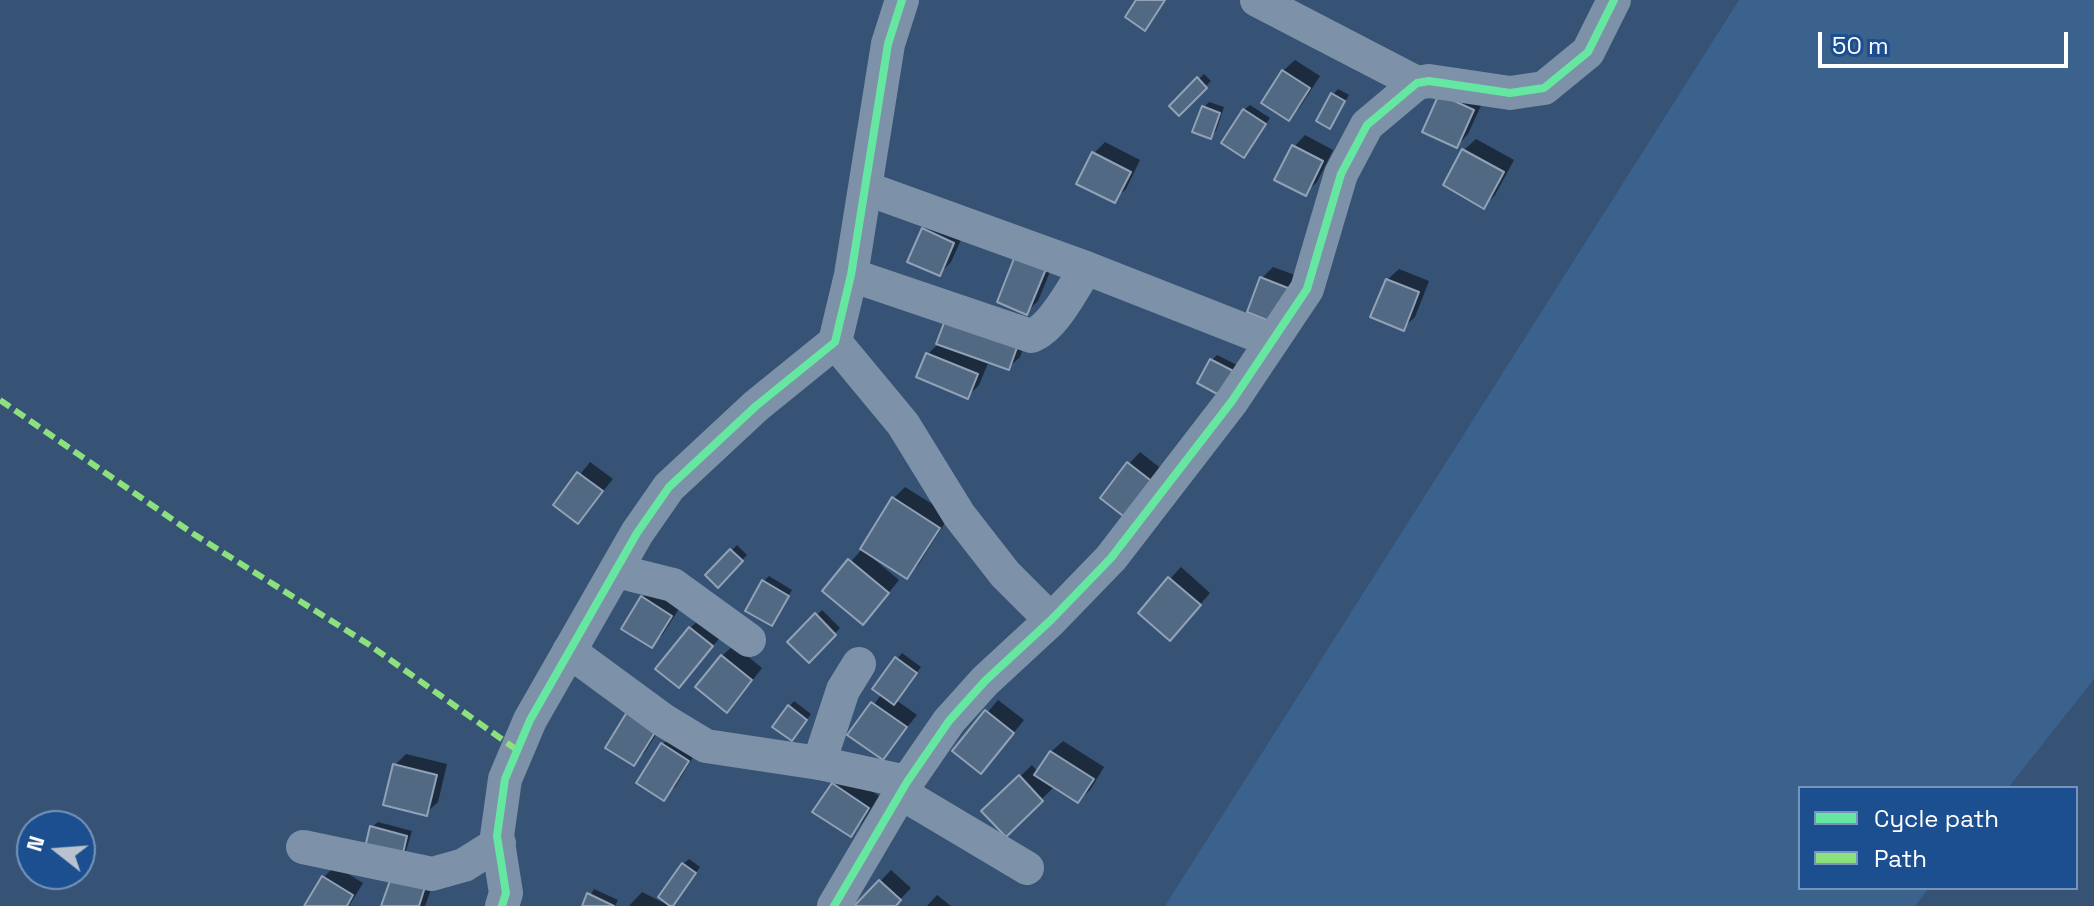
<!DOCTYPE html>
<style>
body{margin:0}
#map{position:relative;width:2094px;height:906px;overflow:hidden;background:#365274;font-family:"Space Grotesk",sans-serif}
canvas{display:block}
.legend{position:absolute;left:1798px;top:786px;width:280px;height:104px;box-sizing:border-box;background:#1b4f8f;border:2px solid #7695bc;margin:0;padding:10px 14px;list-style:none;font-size:24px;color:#fff}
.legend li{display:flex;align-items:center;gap:16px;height:40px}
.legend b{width:40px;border:2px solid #7695bc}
.north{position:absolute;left:16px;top:810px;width:80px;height:80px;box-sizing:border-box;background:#1b4f8f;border:2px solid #7695bc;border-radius:50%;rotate:287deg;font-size:22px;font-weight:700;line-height:32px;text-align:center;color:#fff}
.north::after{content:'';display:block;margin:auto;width:28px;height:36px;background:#b9c2ce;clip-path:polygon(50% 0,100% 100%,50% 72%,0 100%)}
.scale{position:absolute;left:1818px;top:32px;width:250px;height:36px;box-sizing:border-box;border:4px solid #fff;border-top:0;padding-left:10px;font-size:24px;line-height:28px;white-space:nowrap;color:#fff;-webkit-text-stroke:6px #1b4f8f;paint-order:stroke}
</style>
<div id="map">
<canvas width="2094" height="906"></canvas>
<ul class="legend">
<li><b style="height:10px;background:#66e7a1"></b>Cycle path</li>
<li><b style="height:10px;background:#8de07e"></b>Path</li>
</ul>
<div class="north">N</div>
<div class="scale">50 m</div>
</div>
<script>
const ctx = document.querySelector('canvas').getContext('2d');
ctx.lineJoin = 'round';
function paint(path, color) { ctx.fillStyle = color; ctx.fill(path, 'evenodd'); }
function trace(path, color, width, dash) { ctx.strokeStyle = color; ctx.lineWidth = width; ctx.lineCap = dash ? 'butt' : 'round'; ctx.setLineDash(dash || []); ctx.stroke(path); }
paint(new Path2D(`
 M1739,0h355v679l-86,109h-208v100h129l-14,18h-750z`), '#3b618d');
paint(new Path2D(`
 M1295,60l25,16 -20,31 -11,11 -6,-47z
 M1204,74l7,7 -32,32 -7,-7z
 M1338,89l11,6 -19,31 3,-31z
 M1441,96l43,3 -16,35 -11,12z
 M1209,102l15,5 -8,24 -6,6 -6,-30z
 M1250,105l20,13 -26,38v-46z
 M1305,135l28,15 -16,32 -12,11 -11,-46z
 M1476,139l38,21 -19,35 -11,11 -20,-56z
 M1105,142l35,18 -14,29 -12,11 -21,-46z
 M935,218l30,13 -14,31 -11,11 -17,-44z
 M1056,257l-18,44 -11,11 -28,-11z
 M1273,267l30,11 -13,33 -28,-33z
 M1399,269l30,12 -14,36 -12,11 -16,-48z
 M1030,330l-10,27 -12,11 -19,-7 -10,24 -11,11 -40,-42 11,-11z
 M1217,355l30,15 -17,28 -18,-38z
 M1140,452l24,19 -26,34 -9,-41z
 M590,462l23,17 -35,43 -22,-17z
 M905,487l45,28 -32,50 -11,12 -36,-24 -2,2 30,25 -25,31 -49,-20 38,-43 31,-50z
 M737,545l10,10 -29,30 -10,-10z
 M1181,567l29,26 -29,34 -11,-48z
 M769,576l23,14 -21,33 -8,-41z
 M654,586l28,18 -19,30 -11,11 -10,-47z
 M822,610l18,18 -31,32 -19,-18z
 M702,617l21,17 -44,52 11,-58z
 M734,645l28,23 -24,31 -16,-43z
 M902,653l19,14 -25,33 21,15 -35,43 -32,-23 32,-41 15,-35z
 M998,700l26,20 -32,40 -37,-9z
 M794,701l17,13 -14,19 -8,-26z
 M669,714l-24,38 -11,12 -26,-17z
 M674,733l24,16 -23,38 -12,11 -1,-53z
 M1063,741l41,26 -14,23 -12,11 -23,-15 -49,48 -22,-23 48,-46 6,7 13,-20z
 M406,754l41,10 -9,38 -12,11 -31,-48z
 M845,773l34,23 -17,27 -12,11 -17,-50z
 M378,822l34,9 -7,23 -33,-27z
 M689,859l11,8 -23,33 6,-36z
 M335,866l28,17 -14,23h-43l18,-29z
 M891,870l20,18 -17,18h-37z
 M436,876l-11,30h-42z
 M594,889l24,11 -3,6h-31z
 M642,892l28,14h-41z
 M937,895l14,11h-24z`), '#0007');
const building = new Path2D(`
 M1136,0h29l-20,31 -20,-14z
 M1282,70l28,18 -21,33 -28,-18z
 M1197,77l10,11 -28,28 -10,-10z
 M1331,93l14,8 -15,28 -14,-8z
 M1439,94l35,16 -17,38 -35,-16z
 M1202,106l18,7 -9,26 -19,-7z
 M1243,109l23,15 -22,34 -23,-15z
 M1292,145l31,16 -17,35 -32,-16z
 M1462,149l42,23 -20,37 -41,-24z
 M1092,152l39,20 -16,31 -39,-19z
 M922,228l32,15 -14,33 -33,-14z
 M1015,256l31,13 -19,46 -30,-13z
 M1260,277l33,13 -14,35 -32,-13z
 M1386,279l33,13 -15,39 -34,-14z
 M947,315l72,27 -10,28 -73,-26z
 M926,353l52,21 -10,25 -52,-22z
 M1210,359l33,17 -13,25 -33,-18z
 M1127,462l27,21 -27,36 -27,-21z
 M577,472l26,19 -25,33 -25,-19z
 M892,497l48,31 -33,51 -47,-30z
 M730,549l13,12 -25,27 -13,-13z
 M848,559l41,34 -26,32 -41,-34z
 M1168,577l33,28 -31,36 -32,-28z
 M762,580l27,16 -17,30 -27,-15z
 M641,596l31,20 -20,32 -31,-19z
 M815,613l21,22 -27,28 -22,-21z
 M689,627l24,19 -34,42 -24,-19z
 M721,655l31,25 -25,33 -32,-26z
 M895,657l22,16 -23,32 -22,-16z
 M871,702l36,25 -24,33 -36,-25z
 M788,705l19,15 -15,21 -20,-14z
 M630,707l29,19 -25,40 -29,-18z
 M985,710l29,23 -33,41 -29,-23z
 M661,743l28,18 -25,40 -28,-18z
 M1050,751l44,28 -16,24 -44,-28z
 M393,764l44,11 -10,41 -44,-11z
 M1019,775l24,26 -37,36 -25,-26z
 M832,783l37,25 -18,29 -39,-25z
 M370,826l37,10 -6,26 -37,-10z
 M682,863l14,10 -23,33h-3l-12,-9z
 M392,875l33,12 -6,19h-38z
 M322,876l31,19 -6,11h-43z
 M879,880l22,20 -5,6h-42z
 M587,893l27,13h-32z`);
paint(building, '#526984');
trace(building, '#92a2b6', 2);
trace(new Path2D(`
 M1257,0l160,83
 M865,188l221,80 186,73
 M851,275l180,61c22,-7 43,-49 55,-68
 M835,342l68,82 56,91 46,59 46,46
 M617,571l56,14 76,55
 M569,651l94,69 43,26 113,17 88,19
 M819,763l24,-73 16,-26
 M901,793l126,75
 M303,847l129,27 32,-9 35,-22
 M502,906l4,-13 -9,-57 8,-57 25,-59 107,-187 32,-46 87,-81 79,-64 16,-67 37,-231 14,-44
 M834,906l73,-124 42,-61 36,-40 66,-61 60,-62 121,-157 75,-112 34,-115 26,-49 50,-42 12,-2 81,12 34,-5 44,-36 26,-52`), '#7d92a8', 34);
trace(new Path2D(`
 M0,400l192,133 176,111 149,106`), '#8de07e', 6, [12, 6]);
trace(new Path2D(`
 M502,906l4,-13 -9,-57 8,-57 25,-59 107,-187 32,-46 87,-81 79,-64 16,-67 37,-231 14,-44
 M834,906l73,-124 42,-61 36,-40 66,-61 60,-62 121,-157 75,-112 34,-115 26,-49 50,-42 12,-2 81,12 34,-5 44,-36 26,-52`), '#66e7a1', 8);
</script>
